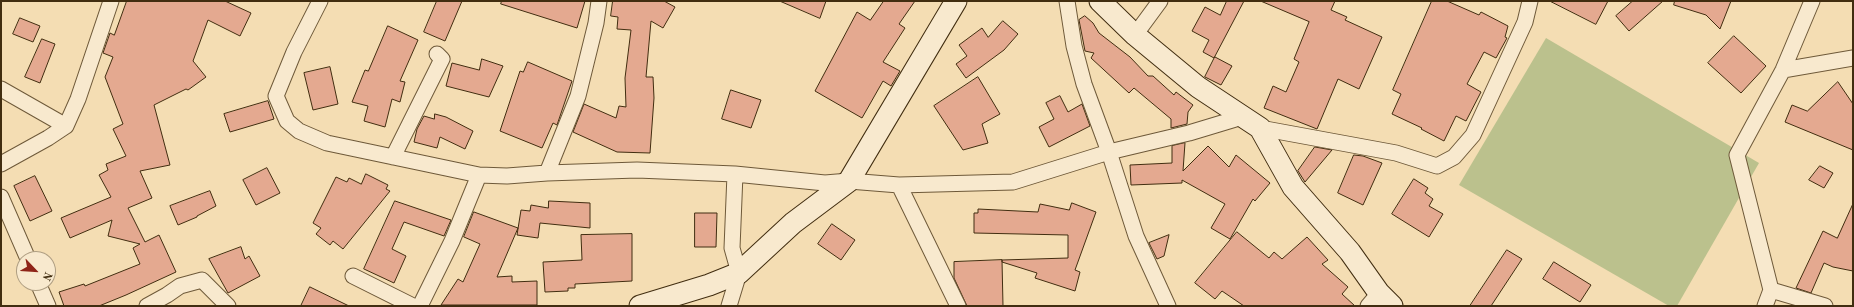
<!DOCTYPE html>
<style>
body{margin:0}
#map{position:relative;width:1854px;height:307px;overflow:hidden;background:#f4ddb3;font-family:"Old Standard TT",serif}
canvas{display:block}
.frame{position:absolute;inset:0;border:2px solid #412d10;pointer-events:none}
.north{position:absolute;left:16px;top:251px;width:40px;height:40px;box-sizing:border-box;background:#f8e9ce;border:1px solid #af9e82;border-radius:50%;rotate:115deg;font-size:11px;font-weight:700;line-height:16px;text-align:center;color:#412d10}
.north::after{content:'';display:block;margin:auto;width:14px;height:18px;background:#8f2418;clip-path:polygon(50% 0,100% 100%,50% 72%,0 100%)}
</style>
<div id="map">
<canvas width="1854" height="307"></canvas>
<div class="frame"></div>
<div class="north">N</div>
</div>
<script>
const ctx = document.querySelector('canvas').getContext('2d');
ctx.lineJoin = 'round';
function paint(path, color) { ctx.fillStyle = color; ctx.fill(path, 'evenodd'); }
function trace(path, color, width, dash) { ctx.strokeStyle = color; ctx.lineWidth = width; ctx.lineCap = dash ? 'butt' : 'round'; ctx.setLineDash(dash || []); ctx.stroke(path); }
paint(new Path2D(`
 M1546,38l213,125 -82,143h-8l-210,-121z`), '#bbc18d');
const building = new Path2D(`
 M127,1h98l26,12 -11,23 -32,-16 -15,41 13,16 -18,13 -2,-1 -32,16 16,60 -30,6 12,27 -24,10 17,34 14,-7 17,37 -50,23 -27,11h-35l-5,-14 25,-8 1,2 55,-22 -7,-16 7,-4 -32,-8 4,-16 -42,18 -9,-20 50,-21 -12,-22 9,-5 -2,-6 20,-8 -13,-27 10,-5 -18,-47 8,-20 -10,-4 7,-20 4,2z
 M437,1h25l-17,40 -21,-9z
 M502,1h83l-8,27 -76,-24z
 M613,1h51l11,6 -12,21 -12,-7 -5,56h7l1,21 -4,55 -33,-1 -44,-20 11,-28 32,14 3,-12 7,1 -1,-29 6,-48 -14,-1 1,-12 -7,-1z
 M780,1h46l-6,17z
 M884,1h31l-16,23 6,4 -22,34 17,9 -9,15 -8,-5 -21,37 -47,-27 42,-79 13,8z
 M1227,1h17l-30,57 -11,-6 6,-12 -17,-9 13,-24 15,8z
 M1261,1h74l-4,9 16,7 -2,3 37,17 -23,52 -21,-10 -21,50 -53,-21 9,-22 13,6 13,-30 -5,-3 15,-37z
 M1432,1h15l32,14 2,-3 27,14 -3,11 2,1 -11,20 -12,-6 -17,32 14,8 -15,29 -10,-5 -12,25 -23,-12 1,-1 -30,-14 9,-20 -8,-4z
 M1550,1h58l-12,23z
 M1633,1h30l-34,30 -13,-15z
 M1675,1h56l-11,28 -14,-14 -32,-10z
 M1085,16l8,7 6,10 31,24 18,19h5l21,19 2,-3 17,13 -5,7 -1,12 -16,4v-9l-37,-31 -5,5 -38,-35 3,-5 -9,-2 -6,-31z
 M20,18l20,8 -7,16 -20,-8z
 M1003,21l15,13 -14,16 -38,28 -10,-14 11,-8 -8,-11 23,-17 6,9z
 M388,26l30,14 -18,41 5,1 -5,20 -8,-3 -7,28 -21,-6 4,-15 -16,-4 13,-32 3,1z
 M1734,36l32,30 -25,27 -33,-30z
 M42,39l13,5 -15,39 -15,-6z
 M1215,57l17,9 -11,19 -16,-8z
 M482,59l21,7 -14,31 -43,-11 6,-23 27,7z
 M528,62l44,19 -15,44 -4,-2 -11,25 -42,-17 20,-60 3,1z
 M330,67l8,37 -25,6 -9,-37z
 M978,77l22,37 -18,10 6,19 -25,7 -29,-44z
 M1838,82l15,22v46l-68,-28 7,-17 15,6z
 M731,90l30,10 -10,28 -29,-9z
 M1060,96l8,16 14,-8 8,22 -41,21 -10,-20 15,-8 -8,-16z
 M268,101l6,18 -44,13 -6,-18z
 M435,114l11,3 27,14 -8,18 -25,-12 -3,11 -23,-6 3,-13 7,-13 10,3z
 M1185,143l-2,28 25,-25 21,21 7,-12 34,28 -15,18 -2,-2 -23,40 -19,-11 14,-24 -43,-24v3l-51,2 -1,-20 42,-2v-17z
 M1315,147l17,3 -27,32 -7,-11z
 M1354,155l9,1 19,7 -19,42 -25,-12z
 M1820,166l13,7 -9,15 -15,-8z
 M267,168l13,25 -24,12 -13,-25z
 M366,174l22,11 -2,4 4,2 -47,58 -10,-8 -3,4 -14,-11 5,-6 -8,-5 23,-46 11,5 2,-4 12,6z
 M35,176l17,35 -22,10 -16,-35z
 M1414,179l14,9 -3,5 8,6 -4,7 14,8 -14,23 -37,-23z
 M210,191l6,15 -19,10v1l-19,8 -8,-19z
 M395,201l56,19 -7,16 -40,-14 -12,27 14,7 -12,27 -30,-14z
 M549,201l41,2v25l-50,-5 -2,15 -21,-3 4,-25 9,1 1,-6 17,3z
 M1072,203l24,9 -21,58 5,2 -5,19 -40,-13 2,-5 -35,-11v-2l66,-2v-23l-94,-2v-20h4v-4l60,3 2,-8 29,6z
 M1853,204v67l-20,-4 -9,-4 -13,30 -15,-5 27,-57 14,7z
 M474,212l44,16 -21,49 15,-1v6l25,-1v24h-96l17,-26 5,3 17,-38 -16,-7z
 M695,213h22l-1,34h-21z
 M832,224l23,16 -14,20 -23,-16z
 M1237,232l32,26 5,-6 8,7 25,-22 21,23 -6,4 26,23 -6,7 13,12h-111l-22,-15 -7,8 -20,-16z
 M632,234v47l-57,3v4h-7v3l-23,1 -2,-30 39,-2 -1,-25z
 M1169,235l-5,21 -7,3 -8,-16z
 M241,247l4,12 4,-3 11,20 -32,17 -19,-34z
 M1507,250l15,9 -31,47h-21z
 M1002,260l1,46h-36l-13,-28v-16z
 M1554,262l37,23 -11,17 -37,-23z
 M310,287l39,19h-48z`);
paint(building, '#e4a990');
trace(building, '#412d10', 1);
const street = new Path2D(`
 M320,1l-26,51 -18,44 11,25 12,10 28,12 152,32 28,1 40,-3 90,-3 98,4 90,9 24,-2 50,4 114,-3 96,-30 80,-19 53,-16
 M1067,1l7,45 10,38 25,68 27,84 32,70
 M1135,35l25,-34
 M1783,70l70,-12
 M1,89l65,37
 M1260,128l136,25 41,13 17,-9 19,-22 52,-113 5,-21
 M393,157l49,-98 -5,-5
 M1,164l47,-26 18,-12 12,-27 33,-98
 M547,173l31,-77 18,-73 3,-22
 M899,185l59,121
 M1,197l27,62
 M353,276l60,30
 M38,283l10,23
 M1771,290l-34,-135 46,-85 29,-69
 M147,306l20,-11 13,-9 22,-6 26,26
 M420,306l32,-65 27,-66
 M729,306l10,-33 -7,-25 3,-74
 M1368,306l11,-13
 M1765,306l6,-16 54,16`);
const secondary = new Path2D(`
 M1100,1l35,34 63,52 62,41 33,59 57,65 29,41 13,13
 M640,306l69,-21 30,-12 54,-50 56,-42 107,-180`);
trace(street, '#6e5939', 17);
trace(secondary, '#412d10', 23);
trace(street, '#f8e9ce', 15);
trace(secondary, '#f8e9ce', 21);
</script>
